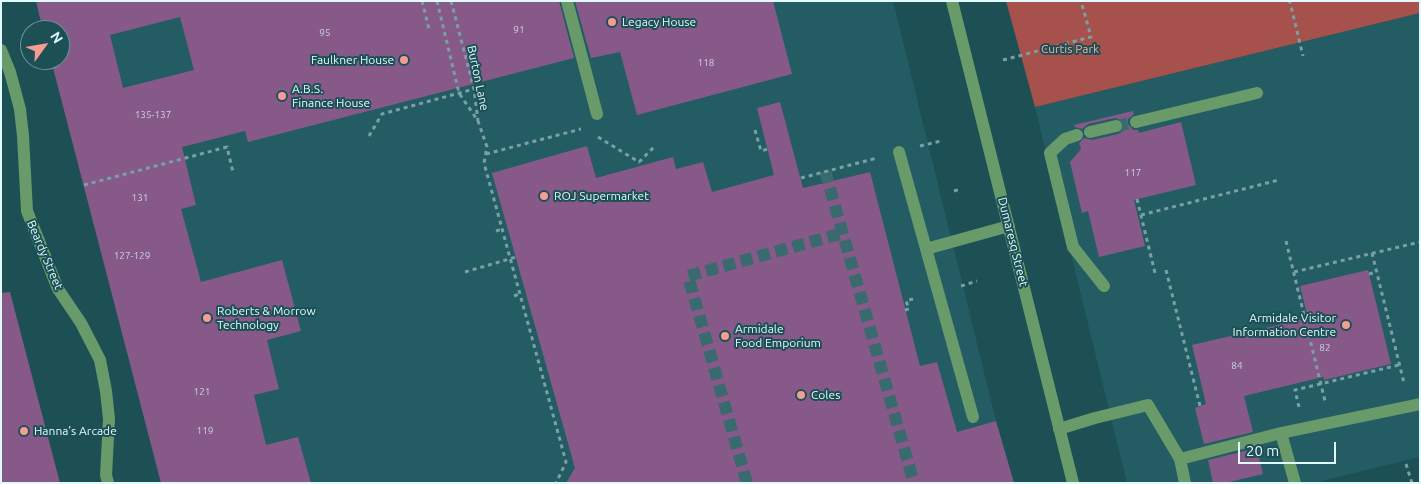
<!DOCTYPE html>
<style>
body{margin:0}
#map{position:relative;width:1421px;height:484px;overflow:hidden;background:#1c5055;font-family:Ubuntu,sans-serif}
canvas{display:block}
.frame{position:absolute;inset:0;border:2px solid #e0fafd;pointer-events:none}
.north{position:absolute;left:20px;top:20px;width:50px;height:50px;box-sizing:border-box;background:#1c5055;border:1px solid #6a9498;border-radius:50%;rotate:58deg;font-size:14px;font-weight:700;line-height:20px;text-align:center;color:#e0fafd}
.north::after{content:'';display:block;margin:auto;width:18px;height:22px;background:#f59c94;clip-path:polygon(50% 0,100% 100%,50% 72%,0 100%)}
.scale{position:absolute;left:1238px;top:442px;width:98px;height:22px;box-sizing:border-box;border:2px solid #e0fafd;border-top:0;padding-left:6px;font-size:15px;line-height:18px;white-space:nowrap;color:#e0fafd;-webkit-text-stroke:4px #1c5055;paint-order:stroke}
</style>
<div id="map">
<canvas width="1421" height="484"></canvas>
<div class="frame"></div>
<div class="north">N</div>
<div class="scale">20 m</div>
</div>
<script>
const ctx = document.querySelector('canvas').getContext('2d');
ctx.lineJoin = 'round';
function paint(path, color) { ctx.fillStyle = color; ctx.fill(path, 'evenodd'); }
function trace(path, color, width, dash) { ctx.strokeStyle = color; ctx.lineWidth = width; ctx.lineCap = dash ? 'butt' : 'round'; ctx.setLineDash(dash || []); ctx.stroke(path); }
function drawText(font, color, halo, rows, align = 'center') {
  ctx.font = font + ' Ubuntu,sans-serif'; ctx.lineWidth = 4; ctx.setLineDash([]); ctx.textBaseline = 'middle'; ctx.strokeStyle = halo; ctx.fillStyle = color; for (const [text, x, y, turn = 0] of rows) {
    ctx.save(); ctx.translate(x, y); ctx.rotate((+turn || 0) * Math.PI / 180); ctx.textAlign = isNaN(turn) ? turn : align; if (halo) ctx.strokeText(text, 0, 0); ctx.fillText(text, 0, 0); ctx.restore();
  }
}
paint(new Path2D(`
 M36,1h857l103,420 18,62h-853l-110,-423h9v-30h-17z
 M1420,13v444l-107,26h-186l-92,-376z`), '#235d63');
paint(new Path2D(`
 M1006,1h414v12l-385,94z`), '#a7514c');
paint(new Path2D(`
 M36,1h523l15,57 -326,84 -3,-11 -63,16 14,58 -15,4 20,73 81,-22 19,71 -34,9 12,49 -25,6 12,50 32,-8 13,46h-150l-110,-423h9v-30h-17zM180,17l14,53 -71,18 -13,-53z
 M575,1h198l19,73 -155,41 -17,-63 -29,6z
 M780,102l23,86 67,-16 50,194 17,-4 20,70 39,-11 18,62h-448l9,-15 -83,-295 95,-27 9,32 77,-21 3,12 27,-7 9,30 62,-17 -17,-67z
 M1133,111l1,3 -6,5v5l5,6h5l1,3 42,-11 15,63 -62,15 11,46 -46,11 -11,-46 -6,2 -12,-51 11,-13 -2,-6 5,-5 8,2 26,-6 4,-2 2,-7 -2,-5 -7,-2 -27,6 -6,5 -7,-2 -1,-2z
 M1368,270l23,94 -67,16 -1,-3 -79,19 9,36 -49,12 -9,-36 11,-4 -14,-59 116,-27 -8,-32z
 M10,292l23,88 27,103h-59v-190z
 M1257,448l6,26 -38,9h-12l-5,-23z`), '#865989');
trace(new Path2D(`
 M1116,126l20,-4
 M825,171l89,312
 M747,483l-59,-207 155,-43`), '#396a6e', 12, [12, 6]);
trace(new Path2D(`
 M422,1l7,28
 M437,1l22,92 19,28 9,26 -3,16 82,299 -10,21
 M451,1l23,88 4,32
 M1288,1l2,1 13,54
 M1003,60l88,-23 -10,-36
 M755,130l6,21 7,-2
 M369,136l13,-22 92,-25
 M598,137l41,25 17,-17
 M920,146l21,-5
 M486,154l95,-25
 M801,178l76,-20
 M84,185l143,-38 6,25
 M954,191l7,-2
 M1137,199l18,74
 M1141,215l138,-35
 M496,231l6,-2
 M1286,241l39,160
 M1372,253l32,130
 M1166,270l34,136
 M465,272l51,-15
 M1294,272l126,-30
 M1369,274l8,-2
 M961,286l16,-5
 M514,296l5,-2
 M905,310l4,-1 -3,-8 10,-3
 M1299,407l-4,-17 104,-25
 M1406,464l6,19`), '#79a0a4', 3, [4, 4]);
trace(new Path2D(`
 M567,1l30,113
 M952,1l121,482
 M1,50l9,22 10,37 3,27 4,75 31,78 23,34 19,37 6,31 3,28 -3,56 2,8
 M1136,122l121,-29
 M1090,132l26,-6
 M1077,135l-12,4 -15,14 23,94 31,39
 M899,152l74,265
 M926,249l83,-23
 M1059,429l36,-11 53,-13 32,54 101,-26 139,-29
 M1281,433l14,50
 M1180,459l5,24`), '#699a6a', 12);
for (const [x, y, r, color] of [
 [612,22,5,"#f59c94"],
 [404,60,5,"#f59c94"],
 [282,96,5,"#f59c94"],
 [544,196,5,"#f59c94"],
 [207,318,5,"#f59c94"],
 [1346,325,5,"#f59c94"],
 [725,336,5,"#f59c94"],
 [801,395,5,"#f59c94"],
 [24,431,5,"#f59c94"]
]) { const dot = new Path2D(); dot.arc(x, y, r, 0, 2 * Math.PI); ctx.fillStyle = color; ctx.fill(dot); trace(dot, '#1c5055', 2); }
drawText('10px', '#cad2e0', null, [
 ["91",519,30],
 ["95",325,33],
 ["118",706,63],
 ["135-137",153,115],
 ["117",1133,173],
 ["131",140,198],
 ["127-129",132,256],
 ["82",1325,348],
 ["84",1237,366],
 ["121",202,392],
 ["119",205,431]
]);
drawText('12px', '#e0fafd', '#1c5055', [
 ["Legacy House",622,22],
 ["Faulkner House",394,60,"right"],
 ["A.B.S.",292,89],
 ["Finance House",292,103],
 ["ROJ Supermarket",554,196],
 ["Roberts & Morrow",217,311],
 ["Technology",217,325],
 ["Armidale Visitor",1336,318,"right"],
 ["Information Centre",1336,332,"right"],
 ["Armidale",735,329],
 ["Food Emporium",735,343],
 ["Coles",811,395],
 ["Hanna's Arcade",34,431]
], 'left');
drawText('12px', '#fca9a2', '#1c5055', [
 ["Curtis Park",1070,49]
]);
drawText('12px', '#e0fafd', '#1c5055', [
 ["Burton Lane",478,78,78],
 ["Dumaresq Street",1013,242,76],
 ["Beardy Street",45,255,67]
]);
</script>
